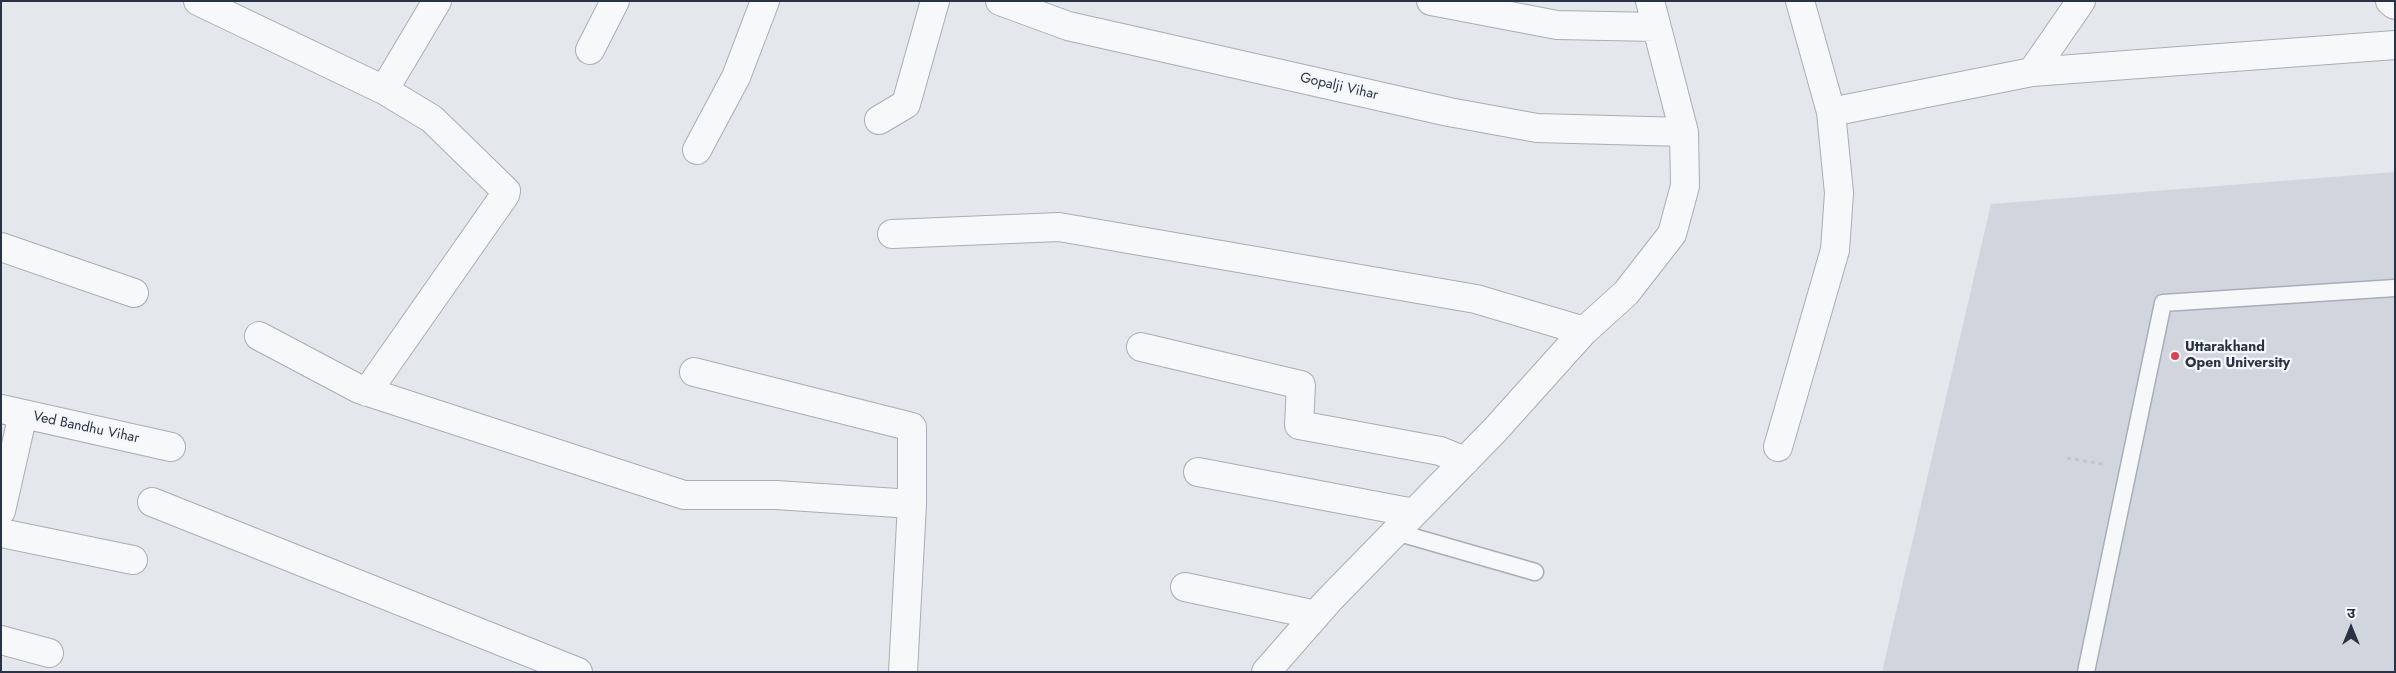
<!DOCTYPE html>
<meta charset="utf-8">
<style>
body{margin:0}
#map{position:relative;width:2396px;height:673px;overflow:hidden;background:#e4e7ec;font-family:Jost,"Noto Sans Devanagari",sans-serif}
canvas{display:block}
.frame{position:absolute;inset:0;border:2px solid #2a3346;pointer-events:none}
.north{position:absolute;left:2326px;top:603px;width:50px;height:50px;-webkit-text-stroke:4px #f4f6f9;paint-order:stroke;rotate:0deg;font-size:14px;font-weight:700;line-height:20px;text-align:center;color:#2a3346}
.north::after{content:'';display:block;margin:auto;width:18px;height:22px;background:#2a3346;clip-path:polygon(50% 0,100% 100%,50% 72%,0 100%)}
</style>
<div id="map">
<canvas width="2396" height="673"></canvas>
<div class="frame"></div>
<div class="north">उ</div>
</div>
<script>
const ctx = document.querySelector('canvas').getContext('2d');
ctx.lineJoin = 'round';
function paint(path, color) { ctx.fillStyle = color; ctx.fill(path, 'evenodd'); }
function trace(path, color, width, dash) { ctx.strokeStyle = color; ctx.lineWidth = width; ctx.lineCap = dash ? 'butt' : 'round'; ctx.setLineDash(dash || []); ctx.stroke(path); }
function drawText(font, color, halo, rows, align = 'center') {
  ctx.font = font + ' Jost,sans-serif'; ctx.lineWidth = 4.5; ctx.setLineDash([]); ctx.textBaseline = 'middle'; ctx.strokeStyle = halo; ctx.fillStyle = color; for (const [text, x, y, turn = 0] of rows) {
    ctx.save(); ctx.translate(x, y); ctx.rotate((+turn || 0) * Math.PI / 180); ctx.textAlign = isNaN(turn) ? turn : align; if (halo) ctx.strokeText(text, 0, 0); ctx.fillText(text, 0, 0); ctx.restore();
  }
}
paint(new Path2D(`
 M2395,172v500h-513l109,-468z`), '#d1d6de');
const service = new Path2D(`
 M1396,532l139,40
 M2086,672l77,-369 232,-15`);
const minor = new Path2D(`
 M198,1l186,89 48,29 74,72 -1,4 -138,197
 M1000,1l68,25 381,86 88,16 147,4
 M1431,1l126,24 99,2
 M2390,1l5,4
 M590,50l25,-49
 M2032,72l49,-71
 M384,90l53,-89
 M1831,112l201,-40 363,-27
 M879,120l27,-16 29,-103
 M697,150l39,-73 29,-76
 M892,234l167,-7 417,72 108,32
 M1,247l133,46
 M259,336l100,53 325,106h92l136,9
 M1141,347l160,38 -2,40 141,26 25,10
 M694,372l218,55v77l-9,168
 M1,409l170,38
 M1778,447l57,-197 4,-57 -8,-81 -31,-111
 M1198,472l216,41
 M152,502l426,170
 M1,511l22,-97
 M1,533l132,27
 M1185,587l131,28
 M1,640l48,13
 M1266,672l63,-72 166,-170 89,-99 42,-38 46,-59 13,-48 -1,-54 -34,-131`);
trace(service, '#a8adb7', 19);
trace(minor, '#a8adb7', 30);
trace(new Path2D(`
 M2067,458l36,6`), '#c2c5cb', 3, [4, 4]);
trace(service, '#f7f8fa', 16);
trace(minor, '#f7f8fa', 28);
for (const [x, y, r, color] of [
 [2175,356,5,"#d74353"]
]) { const dot = new Path2D(); dot.arc(x, y, r, 0, 2 * Math.PI); ctx.fillStyle = color; ctx.fill(dot); trace(dot, '#f4f6f9', 2); }
drawText('14px', '#2a3346', '#f4f6f9', [
 ["Gopalji Vihar",1339,87,13],
 ["Ved Bandhu Vihar",86,428,12]
]);
drawText('bold 14px', '#2a3346', '#f4f6f9', [
 ["Uttarakhand",2185,348],
 ["Open University",2185,364]
], 'left');
</script>
